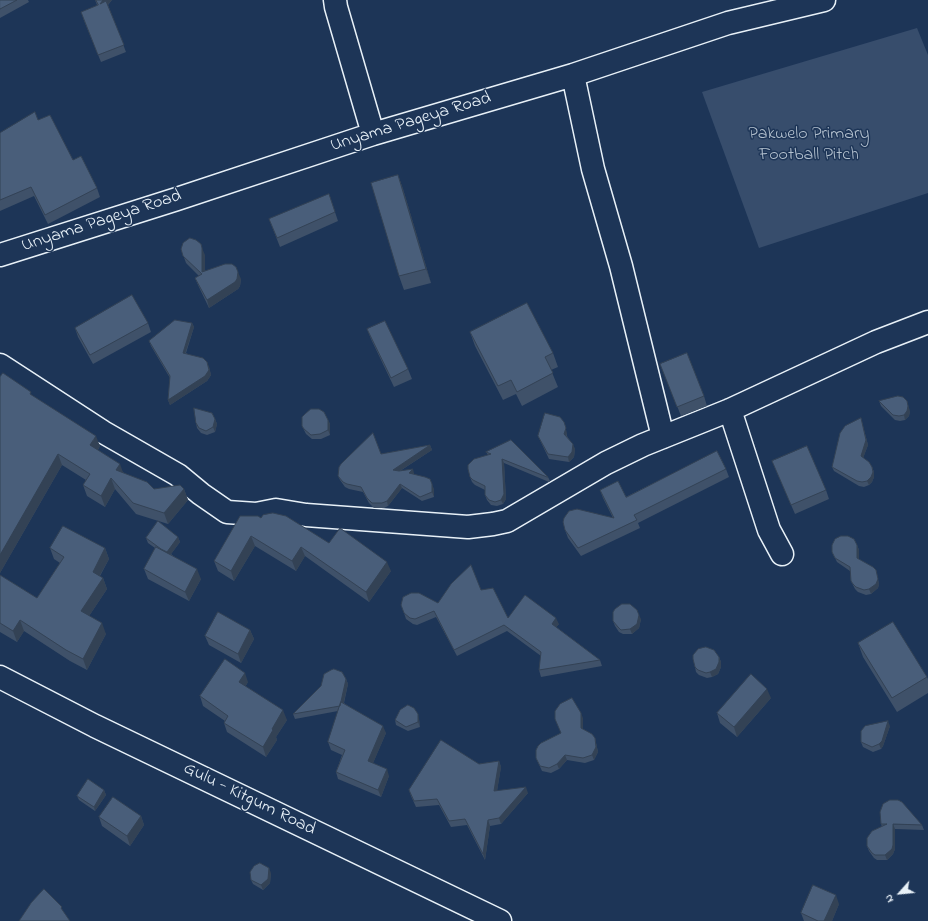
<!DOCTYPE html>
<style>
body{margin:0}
#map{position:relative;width:928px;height:921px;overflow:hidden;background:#1d3557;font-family:"Indie Flower",sans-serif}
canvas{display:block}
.north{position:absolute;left:880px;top:873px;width:40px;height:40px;-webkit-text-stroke:3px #1d3557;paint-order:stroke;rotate:243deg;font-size:11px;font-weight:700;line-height:16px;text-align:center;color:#e8f1f8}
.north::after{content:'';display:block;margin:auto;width:14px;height:18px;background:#e8f1f8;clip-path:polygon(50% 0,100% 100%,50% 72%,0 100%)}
</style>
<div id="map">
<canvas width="928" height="921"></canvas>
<div class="north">N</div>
</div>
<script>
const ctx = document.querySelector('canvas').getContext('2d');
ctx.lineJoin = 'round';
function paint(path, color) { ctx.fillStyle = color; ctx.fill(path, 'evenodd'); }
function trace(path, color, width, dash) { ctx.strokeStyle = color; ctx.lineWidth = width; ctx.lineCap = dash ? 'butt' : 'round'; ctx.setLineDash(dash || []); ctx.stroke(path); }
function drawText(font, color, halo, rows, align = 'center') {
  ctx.font = font + ' "Indie Flower",sans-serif'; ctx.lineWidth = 3; ctx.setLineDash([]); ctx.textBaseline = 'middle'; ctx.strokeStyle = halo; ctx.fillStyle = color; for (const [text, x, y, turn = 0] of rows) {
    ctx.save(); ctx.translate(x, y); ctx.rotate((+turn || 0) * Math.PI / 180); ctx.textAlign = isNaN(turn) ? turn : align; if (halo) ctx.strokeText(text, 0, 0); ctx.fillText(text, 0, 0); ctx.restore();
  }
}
paint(new Path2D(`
 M917,28l11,27v138l-169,55 -57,-156z`), '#374d6c');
const minor = new Path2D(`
 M335,0l1,7 37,127
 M573,75l20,94 28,97 42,171
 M0,255l177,-56 196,-65 200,-59 155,-52 96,-23
 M0,365l103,67 75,43 23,19 26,18 29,2 20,-4 30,5 162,12 25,-3 14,-3 99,-58 37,-18 87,-35 146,-68 52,-20
 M730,410l39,120 13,24`);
const major = new Path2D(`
 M0,677l95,49 405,195`);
trace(minor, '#e8f1f8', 25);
trace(major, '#e8f1f8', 25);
trace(minor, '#1d3557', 22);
trace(major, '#1d3557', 22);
paint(new Path2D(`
 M0,0h28l1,2 -29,16z
 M95,0h17l-4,5 18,47 -25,10 -18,-44 14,-13z
 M38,120l59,68 3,9 -52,27 -14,-28 -34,15v-78z
 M398,175l5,14 28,94 -27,7 -5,-14z
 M329,194l9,27 -58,26 -11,-28z
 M181,249l24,6v16l36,8 -1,7 -2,3 -29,19 -11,-23 -3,-7 4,-2 -13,-13z
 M148,323l3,9 -58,32 -15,-27 -3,-9z
 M192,323l2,4 -8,26 23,14 2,8 -4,6 -37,24 -2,-5 2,-22 -19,-32 -2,-5z
 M367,329l41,40 4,10 -18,8 -23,-48z
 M470,332l83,21 5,14 -7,3 7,17 -36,19 -6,-12 -13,6 -28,-54z
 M664,373l40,23 3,10 -26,10z
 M0,377l33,19 67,50 -2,4 26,23 30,16h30l4,11 -20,24 -32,-10 -21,-25 -10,18 -18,-11 -4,-11 3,-5 -24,-15 -62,108z
 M879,401l31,10 -1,5 -4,4 -5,1 -5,-1 -14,-14z
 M215,419l2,5 -2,8 -8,3 -6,-2 -4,-5 -1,-5z
 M328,420l2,4v11l-9,4h-9l-6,-5 -4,-8z
 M862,423l6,22 -5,13 9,9 2,5v5l-2,5 -3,3 -5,2 -5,-1 -25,-15 -2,-4z
 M567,433v3l8,13 -1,8 -5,5 -20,-3 -11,-23z
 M430,445l2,5 -32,21 14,2v1l20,15v8l-12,4 -20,-13 -14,18 -4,2h-10l-5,-5 -6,-11 -14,-3 -4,-2 -5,-7 -2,-4 43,-22z
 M486,452l62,25 2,4 -1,1 -45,-19 2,36 -3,5 -6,2 -6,-1 -4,-5 -2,-5v-5l-10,-5 -3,-3 -2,-5 18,-22z
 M772,461l54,29 3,9 -34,15z
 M726,469l3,8 -91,46 2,5 -59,28 -13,-18 -3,-8 48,-12 -10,-20 -3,-8 26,7z
 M261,518l68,25 62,28 -22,31 -64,-46 -9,15 -41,-25 -21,35 -16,-10 -4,-10z
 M178,537l2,5 -9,12 30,25 -12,22 -41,-22 -4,-10 11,-21 -7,-5 -2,-5z
 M857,545l2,5v9l18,16 2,9 -1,4 -7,6 -5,1 -8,-3 -3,-3 -4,-8 -1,-10 -13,-9 -5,-10z
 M50,548h55l4,11 -9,17 3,2 4,11 -18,27 17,18 -19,36 -17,-9 -46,-30 -7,11 -17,-10v-57l37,23 23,-35 -6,-4z
 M481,590l27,28 51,6 -3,3 44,33 2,6 -61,11 -2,-7 2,-14 -34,-25 -50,25 -21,-39 -19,8 -4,-1 -7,-5 -2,-6z
 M641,619l-2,9 -7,6h-9l-4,-2 -4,-6 -2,-5z
 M250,630l4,9 -13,24 -32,-18 -4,-9z
 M858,643l69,34 1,2v14l-31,19 -34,-55z
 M719,657l2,5v5l-3,7 -6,3 -5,1 -8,-3 -3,-3 -1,-5z
 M346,679l2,5 -4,19 42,30 -13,30 16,13 -8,21 -43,-18 -2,-7 6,-17 -11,-5 -3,-8 10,-31 -43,8 -2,-5z
 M248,682l-3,5 42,33 -11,17 1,3 -11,17 -39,-25 -3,-9 1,-2 -22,-15 -3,-10z
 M771,698l-34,39 -17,-14 -3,-10z
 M583,718v11l12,9 1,5 2,9 -4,8 -9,3 -18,-3 -8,9 -8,4 -9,-2 -6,-13z
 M419,719l1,8 -12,4 -12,-6 -1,-5z
 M890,726l-7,20 -2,3 -8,3 -10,-5 -2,-5z
 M499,761l2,6 -4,24 31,2 -27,31 -11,2 -5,34 -18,-35 -16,2 -12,-22 -23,2 -5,-11 -2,-6 70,-26z
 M104,790l2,5 -11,16 -16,-11 -2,-4z
 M141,816l3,9 -14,21 -28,-20 -3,-9z
 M881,824l41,1 2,5 -29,-1v20l-2,5 -6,6h-10l-3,-2 -5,-7 -2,-5 15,-19z
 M271,873l-1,10 -7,7 -10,-6 -2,-4z
 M839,904l-7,17h-28l-3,-8z`), '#3f5169');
paint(new Path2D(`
 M103,0h9l-10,11 -2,-7z
 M398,175l5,14 28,94 -5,-14z
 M202,248l3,7v24l-3,-7z
 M238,272l3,7 -1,7 -2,3 -29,19 -2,-8z
 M192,323l2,4 -10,30 -1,-4z
 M207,362l2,5 2,8 -4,6 -37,24 -2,-5z
 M907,401l3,10 -1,5 -4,4 -1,-5z
 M861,418l7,27 -6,16 -1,-5z
 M215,419l2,5 -2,8 -2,-5z
 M328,420l2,4v11l-2,-5z
 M564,422l3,11 -1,5 -2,-4z
 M96,436l4,10 -6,10 -4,-11z
 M573,444l2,5 -1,8 -5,5 -1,-5z
 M430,445l2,5 -37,24 -2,-4z
 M58,454l4,11 -62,108v-18z
 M502,459l2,4 2,36 -3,5 -2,-4z
 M120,464l4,11 -8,-5z
 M872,467l2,5v5l-2,5 -3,3 -2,-4z
 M413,469l1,4 -3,5 -2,-5z
 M111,478l4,11 -10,18 -4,-11z
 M400,484l2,4 -14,18 -1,-5z
 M432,484l2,5v8l-2,-5z
 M184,489l4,11 -20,24 -4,-11z
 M251,536l4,10 -21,35 -3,-10z
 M178,537l2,5 -12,16 -2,-5z
 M857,545l2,5v13l-2,-5z
 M301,547l4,9 -9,15 -4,-10z
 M105,548l4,11 -13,23 -3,-10z
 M387,562l4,9 -22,31 -3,-10z
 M197,569l4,10 -12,22 -4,-9z
 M876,570l3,14 -1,4 -7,6 -2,-5z
 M103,578l4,11 -22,33 -4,-11z
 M639,615l2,4 -2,9 -7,6 -2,-5z
 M556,618l3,6 -5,6 -2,-6z
 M20,620l4,11 -7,11 -4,-11z
 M102,623l4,11 -19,36 -4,-11z
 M250,630l4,9 -13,24 -3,-9z
 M719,657l2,5v5l-3,7 -6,3 -2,-5z
 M245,673l3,9 -6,10 -3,-10z
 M346,679l2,5 -6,26 -2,-4z
 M767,689l4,9 -34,39 -3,-10z
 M283,710l4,10 -11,17 1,3 -11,17 -3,-10 9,-18z
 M581,713l2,5v15l-2,-5z
 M418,714l1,5 1,8 -2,-5z
 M888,721l2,5 -7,20 -2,3 -2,-5z
 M383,726l3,7 -15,35 -3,-7z
 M595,738l1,5 2,9 -4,8 -2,-5z
 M565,755l2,5 -8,9 -2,-5z
 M499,761l2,6 -5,30 -2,-6z
 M387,769l2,7 -8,21 -3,-7z
 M526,787l2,6 -27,31 -2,-6z
 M104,790l2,5 -11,16 -1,-4z
 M141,816l3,9 -14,21 -3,-10z
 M488,820l2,6 -5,34 -2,-6z
 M893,824l2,5v20l-2,5 -6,6 -2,-5z
 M269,868l2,5 -1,10 -7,7 -2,-5z
 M836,895l3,9 -7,17h-8z`), '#334255');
const building = new Path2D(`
 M0,0h17l-17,9z
 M96,0h7l-3,4 6,-3 18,44 -26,10 -17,-43 17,-7z
 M35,112l3,8 12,-5 23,45 8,-4 16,32 -52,27 -14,-28 -31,13v-67z
 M398,175l28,94 -27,7 -28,-93z
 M329,194l6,18 -58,26 -8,-19z
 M190,238l6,2 5,4 1,4v24l23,-8h7l4,3 2,5 -1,7 -2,3 -28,18 -12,-22 7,-4 -19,-18 -2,-7 2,-6z
 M132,295l16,28 -58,32 -15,-27z
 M527,303l26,50 -8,4 8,16 -36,19 -6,-12 -13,6 -28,-54z
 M175,320l17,3 -9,30 20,5 4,4 2,8 -4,6 -37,24 2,-24 -21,-35z
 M385,321l23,48 -17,9 -24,-49z
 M687,353l17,43 -27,11 -17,-43z
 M3,373l28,19 -1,2 66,42 -6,9 30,19 -4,6 31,12 7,7 26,-4 4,4 -20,24 -31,-10 -22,-25 -10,18 -18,-11 7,-11 -32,-20 -58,101v-178z
 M898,396l5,1 4,4 1,5 -1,5 -3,4 -5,1 -6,-1 -14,-14z
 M194,408l18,5 3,6 -2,8 -7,4 -7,-3 -3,-5z
 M311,409h8l5,3 4,8v10l-8,4 -9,1 -7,-6 -2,-3v-9l3,-3z
 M545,413l15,4 4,5 2,6 -2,6 9,10 -1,8 -4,5 -20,-3 -10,-18z
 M861,418l5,22 -5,16 8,6 3,5 1,5 -2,5 -4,4 -5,1 -5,-1 -25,-14 8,-34 5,-7z
 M373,433l8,21 49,-9 -37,25 6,1 14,-2 -4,4 16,4 5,2 2,5v8l-12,5 -20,-13 -13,17 -5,2h-10l-5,-5 -6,-11 -14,-3 -4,-2 -5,-6 1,-9 2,-3z
 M511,440l37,37h-1l-45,-18 2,35 -3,6 -6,2 -6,-2 -4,-5v-9l-12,-6 -3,-3 -2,-8v-4l6,-6 17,-5 -5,-2z
 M807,446l19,44 -35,15 -19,-44z
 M717,451l9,18 -92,46 3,5 -59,28 -13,-18 -2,-8 1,-4 5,-7 8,-2 37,9 -14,-28 18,-9 8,16z
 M273,513l13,3 43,27 11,-15 47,34 -21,30 -65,-45 -9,14 -41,-25 -20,35 -17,-10 26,-45h18l3,2 2,-3z
 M158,521l20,16 -11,15 -6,-3 -15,-11z
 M63,526l42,22 -12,24 10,6 -22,33 21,12 -19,36 -17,-9 -46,-30 -7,11 -13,-8v-48l37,23 27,-41 -14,-9z
 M841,536h7l6,3 3,6v13l16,9 3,3 2,9 -2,5 -7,5 -5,1 -8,-3 -3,-3 -2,-3 -1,-14 -15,-9 -3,-6v-7l3,-6z
 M156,547l41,22 -12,23 -41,-23z
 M471,565l10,25 12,-2 15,30 17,-23 31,23 -4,6 48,36 -61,10 2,-18 -37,-27 -50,25 -20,-39 -19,8 -5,-1 -6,-5 -3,-8 2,-8 8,-4h8l19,10 13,-19z
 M622,604h8l7,6 2,5 -2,9 -7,5 -9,1 -3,-3 -5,-6v-9l2,-3z
 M218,612l32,18 -12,24 -33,-18z
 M893,622l34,55 -35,21 -34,-55z
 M706,647l8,3 5,7v5l-3,7 -6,3 -4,1 -8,-3 -3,-3 -2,-8v-4l5,-6z
 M225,659l20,14 -6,9 44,28 -11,19 1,1 -10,17 -39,-24 4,-7 -28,-20z
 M334,669l8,3 4,7 -6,27 -47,8 28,-28 3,-12 7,-4z
 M751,674l16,15 -33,38 -17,-14z
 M572,698l9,15v15l11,6 3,4 1,9 -4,8 -9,3 -18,-3 -8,9 -8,4 -9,-2 -4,-8v-8l2,-4 3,-3 20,-10 -6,-14v-8l5,-7z
 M341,702l42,24 -15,35 19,8 -9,21 -42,-18 9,-22 -17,-8z
 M408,705l6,3 4,6v8l-12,5 -11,-7 5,-10z
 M888,721l-6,20 -3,3 -7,3 -11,-5v-11l4,-5z
 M441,740l38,24 20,-3 -5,30 32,-4 -27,31 -11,2 -5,34 -18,-35 -16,2 -12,-22 -23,2 -5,-11z
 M88,779l16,11 -10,17 -17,-11z
 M113,797l28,19 -14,20 -28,-19z
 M890,800h8l4,2 20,23 -29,-1v21l-1,4 -7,6h-10l-3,-2 -5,-7v-8l5,-7 15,-7h-6l-1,-12 3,-8z
 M260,863l9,5 -1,11 -7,6 -10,-5 -1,-8 4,-6z
 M813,885l23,10 -12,26h-6l-17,-8z
 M44,889l18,18 -1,1 9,13h-51l12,-18z`);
paint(building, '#495e7a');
trace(building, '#334255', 1);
drawText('18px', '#e8f1f8', '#1d3557', [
 ["Unyama Pageya Road",411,123,-17],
 ["Unyama Pageya Road",102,222,-18],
 ["Gulu - Kitgum Road",249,800,26]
]);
drawText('18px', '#b3c0ce', '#1d3557', [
 ["Pakwelo Primary",809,135],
 ["Football Pitch",809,156]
]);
</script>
